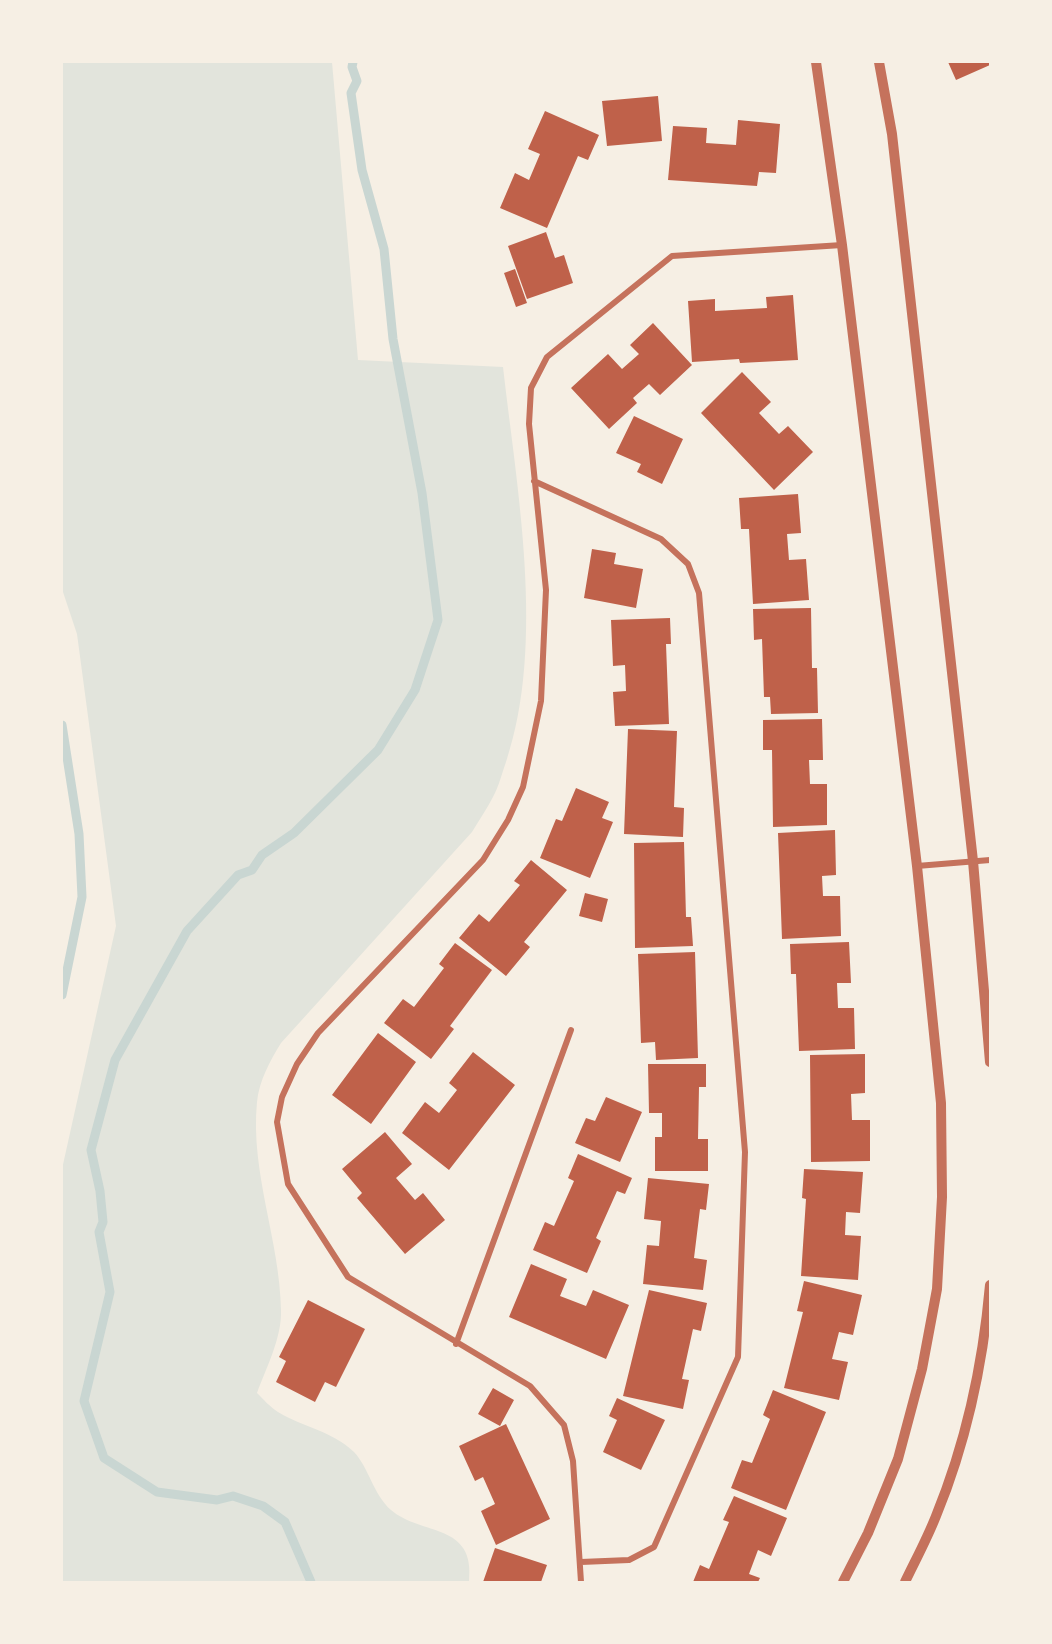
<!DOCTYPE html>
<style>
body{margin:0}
#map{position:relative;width:1052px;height:1644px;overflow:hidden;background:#f6efe4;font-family:"Times New Roman",serif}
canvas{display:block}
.frame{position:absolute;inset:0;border:63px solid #f6efe4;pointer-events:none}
</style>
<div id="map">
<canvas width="1052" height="1644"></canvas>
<div class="frame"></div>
</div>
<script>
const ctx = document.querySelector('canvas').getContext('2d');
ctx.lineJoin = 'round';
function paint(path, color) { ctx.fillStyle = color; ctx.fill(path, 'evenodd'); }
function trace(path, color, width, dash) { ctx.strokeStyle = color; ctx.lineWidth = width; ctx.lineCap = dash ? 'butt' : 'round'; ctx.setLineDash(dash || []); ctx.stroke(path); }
paint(new Path2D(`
 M62,62h270l26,298 145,7c14,123 43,276 3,395 -4,11 -7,24 -13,35 -6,12 -14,23 -21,35l-191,211c-11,18 -22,38 -24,59 -7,71 23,138 24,208 1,28 -15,58 -24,83 6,6 13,14 21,19 25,15 54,19 76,40 15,16 19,42 37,58 30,26 85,12 78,72h-407v-413l54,-243 -39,-292 -15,-45z`), '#e2e4dc');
trace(new Path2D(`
 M62,725l17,109 3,63 -20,98
 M311,1582l-26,-60 -22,-16 -30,-10 -16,4 -60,-8 -53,-34 -20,-57 26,-109 -11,-60 4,-10 -3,-31 -9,-41 24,-90 72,-129 51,-56 14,-5 10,-15 32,-22 84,-83 37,-60 23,-70 -16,-127 -29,-154 -9,-90 -22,-79 -11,-77 6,-12 -5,-14 1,-5`), '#c9d6d2', 9);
paint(new Path2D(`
 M948,62h42v3l-34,15z
 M658,96l4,45 -55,5 -5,-45z
 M545,111l54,24 -11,25 -10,-4 -31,72 -47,-20 15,-35 14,7 11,-26 -12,-5z
 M738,120l42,4 -4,49 -17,-1 -2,14 -89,-6 5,-54 34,2 -1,15 30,2z
 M546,232l9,26 9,-3 9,28 -46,16 -19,-53z
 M515,269l12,34 -11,4 -12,-34z
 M793,295l5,65 -58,3 -1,-4 -47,3 -4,-61 27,-2v12l52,-3 -1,-11z
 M653,323l39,42 -32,30 -11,-11 -16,14 4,5 -28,26 -38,-41 37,-34 14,15 17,-15 -9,-9z
 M742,372l29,30 -12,11 20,21 9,-8 25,26 -39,38 -73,-77z
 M634,416l49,23 -21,45 -25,-12 4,-8 -25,-11z
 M798,494l3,39 -14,1 2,26 17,-1 3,41 -56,4 -4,-75h-8l-2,-31z
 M592,549l24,4 -2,11 29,5 -7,39 -52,-10z
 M811,608l1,60h5l1,45 -47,1 -1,-17h-6l-2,-58 -8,1 -1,-31z
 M670,618l1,26h-5l3,80 -54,2 -2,-34 13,-1 -1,-26 -12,1 -2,-46z
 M822,719l1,41h-14l1,24h17v41l-54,2 -1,-77h-9v-30z
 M628,729l49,2 -3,76 10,1 -1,29 -59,-3z
 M576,788l33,14 -7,16 11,4 -23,56 -50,-20 16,-39 6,2z
 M835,830l1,45 -14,1 1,20h17l1,40 -59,3 -4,-106z
 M684,842l2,75h5l2,29 -58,2 -1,-105z
 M531,860l36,30 -43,52 6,5 -24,29 -47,-38 20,-24 10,8 31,-37 -6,-4z
 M585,893l23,6 -6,23 -23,-6z
 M849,942l2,41h-14l1,25h16l1,41 -56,2 -3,-77h-5l-1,-30z
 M455,943l37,27 -42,56 4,3 -23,30 -47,-36 19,-24 11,8 30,-39 -5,-4z
 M695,952l3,106 -42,2 -1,-18 -14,1 -3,-89z
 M378,1033l38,29 -45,62 -39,-29z
 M473,1052l42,33 -66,85 -47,-37 23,-31 14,11 18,-23 -8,-7z
 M865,1054v39l-14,1 1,26h18v41l-59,1 -1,-107z
 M648,1064h58v23h-7l-1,52h10v32h-53v-34h7v-24h-13z
 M606,1097l36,15 -22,50 -45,-19 11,-25 9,3z
 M385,1132l27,32 -16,14 19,22 8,-7 22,27 -40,34 -48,-56 5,-5 -20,-24z
 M578,1154l54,24 -7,16 -8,-3 -21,47 5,3 -14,32 -54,-23 12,-28 9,4 20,-45 -6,-3z
 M804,1169l59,3 -3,41 -14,-1 -1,23 16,1 -3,44 -57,-4 5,-77 -4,-1z
 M648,1178l61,6 -3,26 -6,-1 -6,49 13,2 -4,30 -60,-6 4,-39 12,1 2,-25 -17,-2z
 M531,1264l36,15 -7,17 26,10 7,-16 36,15 -23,54 -97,-42z
 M804,1281l58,14 -9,40 -14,-3 -7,27 16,3 -9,38 -55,-12 19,-76 -6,-1z
 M649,1290l58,13 -6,28 -8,-2 -11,50 7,1 -6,29 -60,-13z
 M308,1300l57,29 -29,58 -11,-5 -10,20 -39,-20 10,-21 -7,-4z
 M493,1388l21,12 -14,26 -22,-12z
 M773,1390l53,22 -40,98 -55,-22 11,-28 10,3 18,-44 -7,-4z
 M617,1398l48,22 -24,50 -38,-18 14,-32 -8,-4z
 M506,1424l44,95 -54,26 -15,-34 14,-7 -12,-27 -8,4 -16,-35z
 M734,1496l53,22 -16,38 -13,-6 -9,24 11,4 -2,4h-65l7,-17 9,4 20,-47 -6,-2z
 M495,1548l52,17 -6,17h-58z`), '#bf614a');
trace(new Path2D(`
 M534,481l127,58 27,25 11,29 46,559 -7,205 -84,190 -25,13 -48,2
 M917,866l73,-6
 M456,1344l115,-314
 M581,1582l-8,-121 -9,-36 -34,-39 -182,-109 -60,-93 -11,-62 5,-25 15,-33 21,-31 165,-173 25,-40 15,-33 18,-86 5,-111 -17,-166 2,-36 16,-31 125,-101 170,-11`), '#c5725c', 6);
trace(new Path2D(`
 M816,62l26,183 75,621 24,237 1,94 -5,92 -15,80 -24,90 -30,74 -25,49
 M879,62l13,72 81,727 17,201
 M905,1582c10,-21 22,-43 31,-66 30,-73 47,-152 54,-231`), '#c5725c', 10);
</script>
